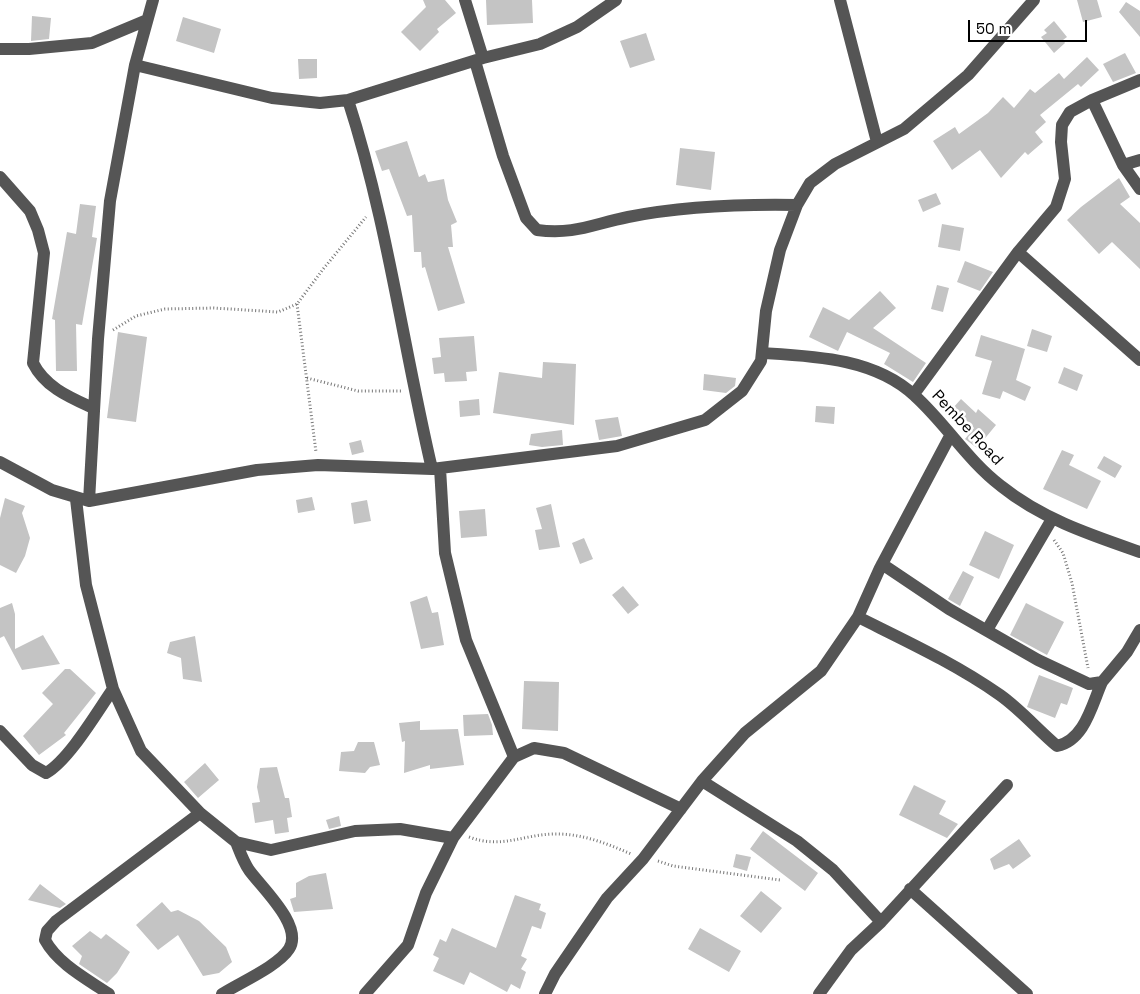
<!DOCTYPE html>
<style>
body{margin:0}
#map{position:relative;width:1140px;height:994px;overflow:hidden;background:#fff;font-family:"Space Grotesk",sans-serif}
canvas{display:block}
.scale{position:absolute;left:968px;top:20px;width:119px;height:22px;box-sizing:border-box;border:2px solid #000;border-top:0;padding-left:6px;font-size:15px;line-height:18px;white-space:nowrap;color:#000;-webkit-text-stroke:4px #fff;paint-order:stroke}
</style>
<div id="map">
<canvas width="1140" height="994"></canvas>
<div class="scale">50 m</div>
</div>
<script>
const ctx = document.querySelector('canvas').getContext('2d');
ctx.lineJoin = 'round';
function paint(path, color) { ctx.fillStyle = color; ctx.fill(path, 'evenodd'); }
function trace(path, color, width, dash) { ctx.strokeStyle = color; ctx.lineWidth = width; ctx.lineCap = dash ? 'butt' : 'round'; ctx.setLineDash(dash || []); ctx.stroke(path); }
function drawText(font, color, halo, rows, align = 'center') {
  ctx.font = font + ' "Space Grotesk",sans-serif'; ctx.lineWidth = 5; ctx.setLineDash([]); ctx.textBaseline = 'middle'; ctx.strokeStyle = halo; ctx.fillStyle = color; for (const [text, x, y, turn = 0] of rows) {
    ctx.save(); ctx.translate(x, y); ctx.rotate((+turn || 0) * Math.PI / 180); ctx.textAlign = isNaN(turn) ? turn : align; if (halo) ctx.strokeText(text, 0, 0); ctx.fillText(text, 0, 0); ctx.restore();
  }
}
paint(new Path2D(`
 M423,0h22l11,13 -19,16 2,3 -19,19 -19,-19 25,-25z
 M486,0h46l1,23 -46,2z
 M1077,0h20l5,17 -19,5z
 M1126,2l14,9v26l-21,-25z
 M32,16l19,2 -2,21 -18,2z
 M183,17l38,12 -7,24 -38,-12z
 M1054,21l13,16 -4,3 2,3 -11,10 -13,-16 6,-4 -3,-3z
 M646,33l9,27 -25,8 -10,-27z
 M1125,53l11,20 -23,9 -10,-18z
 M1087,57l12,13 -18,17 -3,-3 -38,31 6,7 -11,10 8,10 -15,13 -3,-3 -24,26 -21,-28 -28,20 -19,-29 22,-14 4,7 29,-21 15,-16 11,11 16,-19 5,4 24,-20 5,6z
 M298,59h19v19l-18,1z
 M407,141l12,36 6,-3 3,8 16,-3 4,21 9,22 -6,3 2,22h-5l17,56 -27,8 -13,-44 -3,1 -1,-16h-7l-2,-37 -5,1 -18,-47 -7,2 -7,-20z
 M680,148l35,4 -4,38 -35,-5z
 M1119,178l11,19 -10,7 20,19v46l-28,-27 -13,12 -32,-34 14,-13z
 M936,193l5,11 -18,8 -5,-12z
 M80,204l16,2 -4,31 5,1 -15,87 -6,-1 1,47h-21l-1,-51 -3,-1 15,-87 9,2z
 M942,224l22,4 -4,23 -22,-4z
 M965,261l28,11 -13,19 -23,-9z
 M937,285l12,3 -6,24 -12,-3z
 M880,291l16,17 -23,20 53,35 -13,19 -29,-18 6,-11 -43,-21 -9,19 -29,-14 14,-30 26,13z
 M1032,329l20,7 -5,16 -20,-6z
 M118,332l29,5 -11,85 -29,-4z
 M981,335l44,14 -9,31 15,7 -6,14 -22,-10 -3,8 -18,-5 10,-33 -17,-5z
 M474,336l3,35 -11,1 1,9 -22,1 -1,-9 -10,1 -2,-16 9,-1 -2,-19z
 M543,362l33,2 -2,61 -81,-12 6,-41 43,6z
 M1064,367l19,8 -6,16 -19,-8z
 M704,374l32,4 -1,8 -9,7 -23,-3z
 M479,399l1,16 -20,2 -1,-16z
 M961,399l15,14 2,-4 18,16 -19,23 -12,-9 9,-11 -21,-20z
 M816,406l19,1 -1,17 -19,-2z
 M618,417l4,19 -23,4 -4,-20z
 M562,430l1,15 -21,2 -13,-2 2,-11z
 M361,440l3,12 -12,3 -3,-12z
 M1062,450l12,5 -5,10 32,16 -14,28 -44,-20z
 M1104,456l18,10 -7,12 -18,-10z
 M312,497l3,13 -17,3 -2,-13z
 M5,498l20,8 -3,7 8,25 -5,18 -9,17 -16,-8v-47z
 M367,500l4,21 -17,3 -3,-21z
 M551,504l9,43 -21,3 -4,-20 7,-1 -6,-21z
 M485,509l2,27 -26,2 -2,-27z
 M985,531l29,14 -15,34 -30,-14z
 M584,538l9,21 -13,5 -8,-21z
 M963,571l11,6 -14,29 -12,-7z
 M623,586l16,19 -11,9 -16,-19z
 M427,596l5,17 6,-1 6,33 -23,4 -11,-47z
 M12,603l3,11v35l28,-14 17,29 -38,6 -18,-34 -4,2v-30z
 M1026,603l38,19 -17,33 -37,-20z
 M195,636l7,46 -19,-3 -2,-21 -14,-5 3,-11z
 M65,669h5l26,24 -32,40 2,2 -27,20 -16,-19 30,-32 -11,-11z
 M1039,675l34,13 -6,17 -6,-2 -6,15 -28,-11z
 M524,681l35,1 -1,49 -36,-2z
 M488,714l4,11 1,10 -29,1 -1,-21z
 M420,721v9l38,-1 6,36 -34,4v-4l-26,8 1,-32 -3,1 -3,-19z
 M358,742h16l6,23 -10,2 -5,6 -26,-2 2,-19 13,-1z
 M205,763l14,17 -21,18 -14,-16z
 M277,767l8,31h4l3,19 -5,1 2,14 -14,2 -2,-14 -18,3 -3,-20 8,-1 -3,-15 3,-19z
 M914,785l32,16 -7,13 19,10 -11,14 -48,-23z
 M339,816l2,10 -12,3 -3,-9z
 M763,831l55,42 -13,18 -55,-42z
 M1019,839l12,17 -18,13 -4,-5 -15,6 -4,-11z
 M736,854l15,3 -4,14 -14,-4z
 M326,873l7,36 -39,3 -4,-13 6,-2v-14l13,-7z
 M40,884l26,20 -6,4 -32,-8z
 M761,891l21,17 -21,25 -21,-17z
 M515,895l26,9 -2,6 7,3 -5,16 -9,-3 -11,30 6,3 -6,10 5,3 -6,17 -9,-5 -4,8 -37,-20 -6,13 -31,-14 6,-13 -6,-3 7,-16 6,3 6,-14 44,20z
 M162,902l9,10 7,-2 21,11 27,26 6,15 -13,11 -16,3 -25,-41 -20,15 -22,-25z
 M700,928l41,23 -12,21 -41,-23z
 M90,931l11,8 5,-5 24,18 -13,21 -10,10 -28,-19 3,-8 -10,-10z`), '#c4c4c4');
trace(new Path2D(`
 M297,304l19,148
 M113,330l23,-14 29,-7 49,-1 64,4 19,-8 27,-36 42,-51
 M307,378l51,13h45
 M1054,540l9,13 9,30 16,85
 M469,837c32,12 53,-2 84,-3 27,-1 53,9 78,20
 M658,861l15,5 107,14`), '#777', 3, [1, 2.5]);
trace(new Path2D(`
 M465,0l18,58
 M840,0l37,142
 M0,49h29l63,-6 55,-23
 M475,61l28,95 23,62 11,12c37,5 56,-6 91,-13 56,-11 112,-13 169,-12
 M135,65l137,33 48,5 28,-3 135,-42 57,-14 37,-17 39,-27
 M348,100c39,120 55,246 84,369
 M1092,100l31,65 17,24
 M1123,165l17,-5
 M0,177l30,34 8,19 6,23 -11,110c12,24 36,34 60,45
 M1018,252l122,108
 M762,353c51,3 113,5 153,43 31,28 52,64 86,90 41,33 90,49 139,66
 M914,394l104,-142 38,-45 9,-28 -4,-37 1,-17 8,-13 22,-12 48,-20
 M0,462l52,28 37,11 168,-31 61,-5 114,4 185,-23 88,-26 37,-29 19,-30 5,-50 14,-61 17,-45 13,-22 25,-19 69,-35 64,-54 66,-75
 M440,468l5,85 21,87 48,117
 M76,499l10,86 27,104 28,62 59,62 36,29 35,8 84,-19 45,-2 53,9
 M89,501l9,-162 12,-138 25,-136 18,-65
 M882,564l67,45 89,51 51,24 13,-2 25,-30 13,-22
 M858,617c48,24 98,47 142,78 21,15 37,34 57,51 28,-6 35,-42 45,-64
 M987,630l65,-111
 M0,731l32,34 14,8c23,-13 51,-61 67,-84
 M702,781l95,60 36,29 48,52
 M910,889l117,105
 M109,994c-22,-15 -51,-30 -64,-54l2,-9 9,-10 144,-108
 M222,994c19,-12 56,-28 67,-45 15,-23 -28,-62 -40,-79 -6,-9 -9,-18 -13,-28
 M365,994l43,-49 18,-52 27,-55 61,-81 20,-9 30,5 117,56
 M545,994l10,-20 52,-76 36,-39 59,-78 43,-48 76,-62 37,-54 22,-49 70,-132
 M819,994l32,-44 30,-28 126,-137`), '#555', 12);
drawText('16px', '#000', '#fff', [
 ["Pembe Road",967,428,47]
]);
</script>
